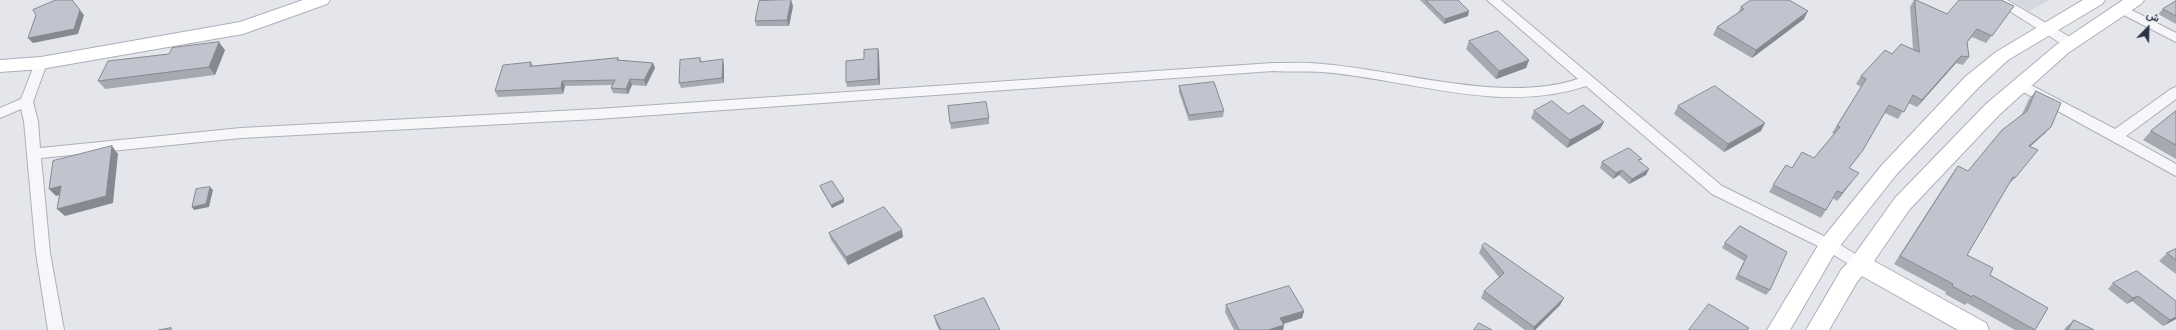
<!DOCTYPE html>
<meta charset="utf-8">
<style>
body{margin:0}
#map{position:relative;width:2176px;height:330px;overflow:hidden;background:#e4e6eb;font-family:Karla,Vazirmatn,sans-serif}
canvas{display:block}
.north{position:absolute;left:2128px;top:8px;width:40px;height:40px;-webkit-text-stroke:3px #f4f5f9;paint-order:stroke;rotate:23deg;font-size:11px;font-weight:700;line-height:16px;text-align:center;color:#2b3144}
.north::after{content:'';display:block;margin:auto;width:14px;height:18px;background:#2b3144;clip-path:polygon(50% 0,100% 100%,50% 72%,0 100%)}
</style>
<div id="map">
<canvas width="2176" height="330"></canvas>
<div class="north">ش</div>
</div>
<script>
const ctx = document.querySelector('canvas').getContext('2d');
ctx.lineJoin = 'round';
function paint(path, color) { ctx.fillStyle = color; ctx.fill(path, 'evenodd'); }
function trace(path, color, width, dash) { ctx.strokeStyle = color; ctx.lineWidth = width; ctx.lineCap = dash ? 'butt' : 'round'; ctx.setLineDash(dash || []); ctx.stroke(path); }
paint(new Path2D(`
 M2011,0h39l-21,11z`), '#d6d8e0');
const street = new Path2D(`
 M1487,0h14l221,186 112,55 31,19 3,4 -3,4 -5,2 -5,-2 -31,-19 -112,-55 -126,-108c-86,29 -177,-7 -264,-14 -16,-1 -33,0 -49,-1l-676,48 -356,19 -200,20 9,95 14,77h-16l-12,-77 -12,-132 -3,-12 -21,9v-10l21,-9 14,-36 6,-4 6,4 -14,39 5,19 2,27 201,-20 356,-19 676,-46c16,0 33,-1 49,1 78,6 181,40 256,15z
 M1992,0h15l68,40 1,3 -1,3h-10z
 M2120,4l56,29v9l-60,-31 -2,-3z
 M2021,80l94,49 56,-40 5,-2v12l-50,37 50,28v12l-160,-88 -2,-3 2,-3z`);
const secondary = new Path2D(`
 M303,0h27l-3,4 -84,30 -202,35 -41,3v-12l41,-3 199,-35z
 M2083,0h22l-3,4 -94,56 -29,27 -83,88 -60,76 -46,79h-23l55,-91 60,-74 83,-88 31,-25z
 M2123,0h21l-3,4 -73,49 -68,61 -91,96 -35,51 112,62 3,7h-31l-96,-54 -5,6 -28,48h-23l35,-60 11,-12 43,-60 91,-94 70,-59z`);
trace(street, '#acb0b9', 2);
trace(secondary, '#acb0b9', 2);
paint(street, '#f7f7fa');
paint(secondary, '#fff');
paint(new Path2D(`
 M1420,0h38l10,16 -24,8z
 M1914,0h2l31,14 67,-8 -28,37 -14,-6 -5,5 2,15 -6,8 -7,-2 -39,44 -9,-4 -10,16 -13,-6 -27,44 -9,11 4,12 -16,21 -4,-3 -7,12 -5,8 -52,-26 17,-27 6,3 22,-10 20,-24 -2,-1 29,-46 -5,-3 5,-8 31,-22 21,-5 -3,-42z
 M2176,1v23l-18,-10 5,-5z
 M793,6l-4,20h-33l-1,-5z
 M1741,7l63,12 -52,39 -39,-23 4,-8 21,-14z
 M1469,41l60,19 -3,8 -30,11 -30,-30z
 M878,49l1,6 1,30 -33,2 -1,-5 18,-23z
 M225,50l-10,25 -110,14 -7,-8z
 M618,58l1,2 34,3 2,5 -9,18 -14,-1 -4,9 -15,-1 -2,-5 1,-3 -47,1 -2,8 -65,3 -3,-6 36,-29 2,4z
 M700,58l2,4 22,3v18l-43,5 -2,-5z
 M1179,86l45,25 -1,6 -34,4 -10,-29z
 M2036,91l15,36 -7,7 -14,12 -15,32 -7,7 -41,70 23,20 58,33 -13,22h-20l-48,-27 -2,2 -20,-11 1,-2 -52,-28 58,-90 6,-8 10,5 54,-57 7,-15z
 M948,106l41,12v6l-38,5z
 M1678,106l83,25 -37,21 -50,-38z
 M1534,111l34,3 36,8 -4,7 -33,19 -36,-30z
 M2176,111v48l-33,-19 8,-9z
 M1602,162h38l6,13 -17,9 -10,-9 -6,4 -13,-11z
 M820,186l24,13v3l-12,6 -11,-19z
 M1740,226l30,64 -4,5 -31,-16 9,-18 -22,-13 3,-5z
 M829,233l74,4 -55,28 -17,-25z
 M1482,246l82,52 -4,7 -25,25h-10l-44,-32 3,-7 15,-14 -20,-24z
 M2176,249v25l-17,-13 8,-8z
 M2113,283l63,18v18l-13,7 -31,-25 -5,3 -19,-15z
 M1226,305l78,6 -2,7 -18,6 -1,6h-49l-9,-18z
 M934,316l66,14h-61l-3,-6z
 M2074,320l20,10h-30l2,-3z`), '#a6a9b1');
paint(new Path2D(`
 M791,0l2,6 -4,20 -2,-6z
 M80,10l4,5 -6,19 -45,9 -5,-5z
 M1469,11l-1,5 -24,8 1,-5z
 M1808,11l-4,8 -52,39 4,-8z
 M219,42l6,8 -10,25 -6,-8z
 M878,49l1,6 1,30 -2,-6z
 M1961,56l-5,7 -39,44 5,-7z
 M723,59l1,6v18l-2,-5z
 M1529,60l-3,8 -30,11 3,-8z
 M653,63l2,5 -9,18 -2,-6z
 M630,79l2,6 -4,9 -2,-5z
 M562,81l3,5 -2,8 -2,-6z
 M1604,122l-4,7 -33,19 3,-8z
 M1765,123l-4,8 -37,21 4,-8z
 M2051,127l-7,7 -22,20 7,-8z
 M112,146l6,8 -5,49 -48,13 -8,-7z
 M1649,169l-3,6 -17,9 3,-5z
 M1622,170l-3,5 -6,4 3,-6z
 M1859,173l-6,7 -16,21 5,-8z
 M61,186l7,7 -12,3 -7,-7z
 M210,187l3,3 -4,17 -15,3 -2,-3z
 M844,199v3l-12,6 -1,-3z
 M902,230l1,7 -55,28 -2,-8z
 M2138,296l-6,5 -5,3 6,-6z
 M1564,298l-4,7 -25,25h-2l1,-3z
 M1304,311l-2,7 -23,7 1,-7z
 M2176,317v2l-13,7 7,-6z
 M1284,325l-1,5h-15z`), '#878990');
const building = new Path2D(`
 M56,0h16l8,10 -6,19 -46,9 8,-23 -3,-5z
 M791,0l-4,20 -32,1 4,-20z
 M1426,0h32l11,11 -24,8z
 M1751,0h38l19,11 -52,39 -39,-23 27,-18 -3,-2z
 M1915,0h1l31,14 12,-14h42l13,6 -22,30 -15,-7 -10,13 2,15 -8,-1 -39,44 -9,-5 -9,17 -15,-7 -26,45 -14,18 10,5 -17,20 -5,-2 -11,19 -53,-25 13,-20 6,3 10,-16 12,6 26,-31 -3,-1 29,-47 -5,-3 24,-26 7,4 9,-10 18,8z
 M2176,1v15l-13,-7z
 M1498,31l31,29 -30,11 -30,-30z
 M219,42l-10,25 -111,14 10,-20 61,-7 3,-6z
 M878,49v30l-32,3v-21l18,-2v-9z
 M618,58l-1,2 36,3 -9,17 -14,-1 -4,10 -15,-1 4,-8 -53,1 -1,7 -66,3 8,-26 28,-3 -1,4z
 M700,58v4l23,-3 -1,19 -43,5 1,-23z
 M1214,82l10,29 -35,4 -10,-29z
 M1715,86l50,37 -37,21 -50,-38z
 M2036,91l25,12 -10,24 -22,19 9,4 -23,28 -2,-1 -46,78 26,13 -3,7 58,33 -13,22 -62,-35 -1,2 -20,-11 1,-2 -53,-28 58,-90 10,5 34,-41 25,-19z
 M1552,101l16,13 15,-9 21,17 -34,18 -36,-29z
 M986,102l3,16 -39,5 -2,-17z
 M2176,111v34l-25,-14z
 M112,146l-6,50 -49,13 4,-23 -12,3 4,-28z
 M1629,148l13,11 -4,1 11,9 -17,10 -10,-9 -6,3 -14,-11z
 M832,181l12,18 -13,6 -11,-19z
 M210,187l-4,17 -14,3 4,-18z
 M884,207l18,23 -56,27 -17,-24z
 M1740,226l47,26 -17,38 -32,-15 9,-19 -22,-13z
 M1485,243l79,55 -30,29 -50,-36 20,-18 -22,-27z
 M2176,249v11l-9,-7z
 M2137,271l39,30v16l-6,3 -32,-24 -5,2 -20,-15z
 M1289,286l15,25 -24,7 4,7 -16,5h-29l-13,-25z
 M984,298l16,32h-59l-7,-14z
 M1709,304l40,24 -2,2h-58z
 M2074,320l20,10h-26z
 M1479,323l13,7h-18z
 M171,328v2h-12z`);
paint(building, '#c1c4ce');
trace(building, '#878990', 1);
</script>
